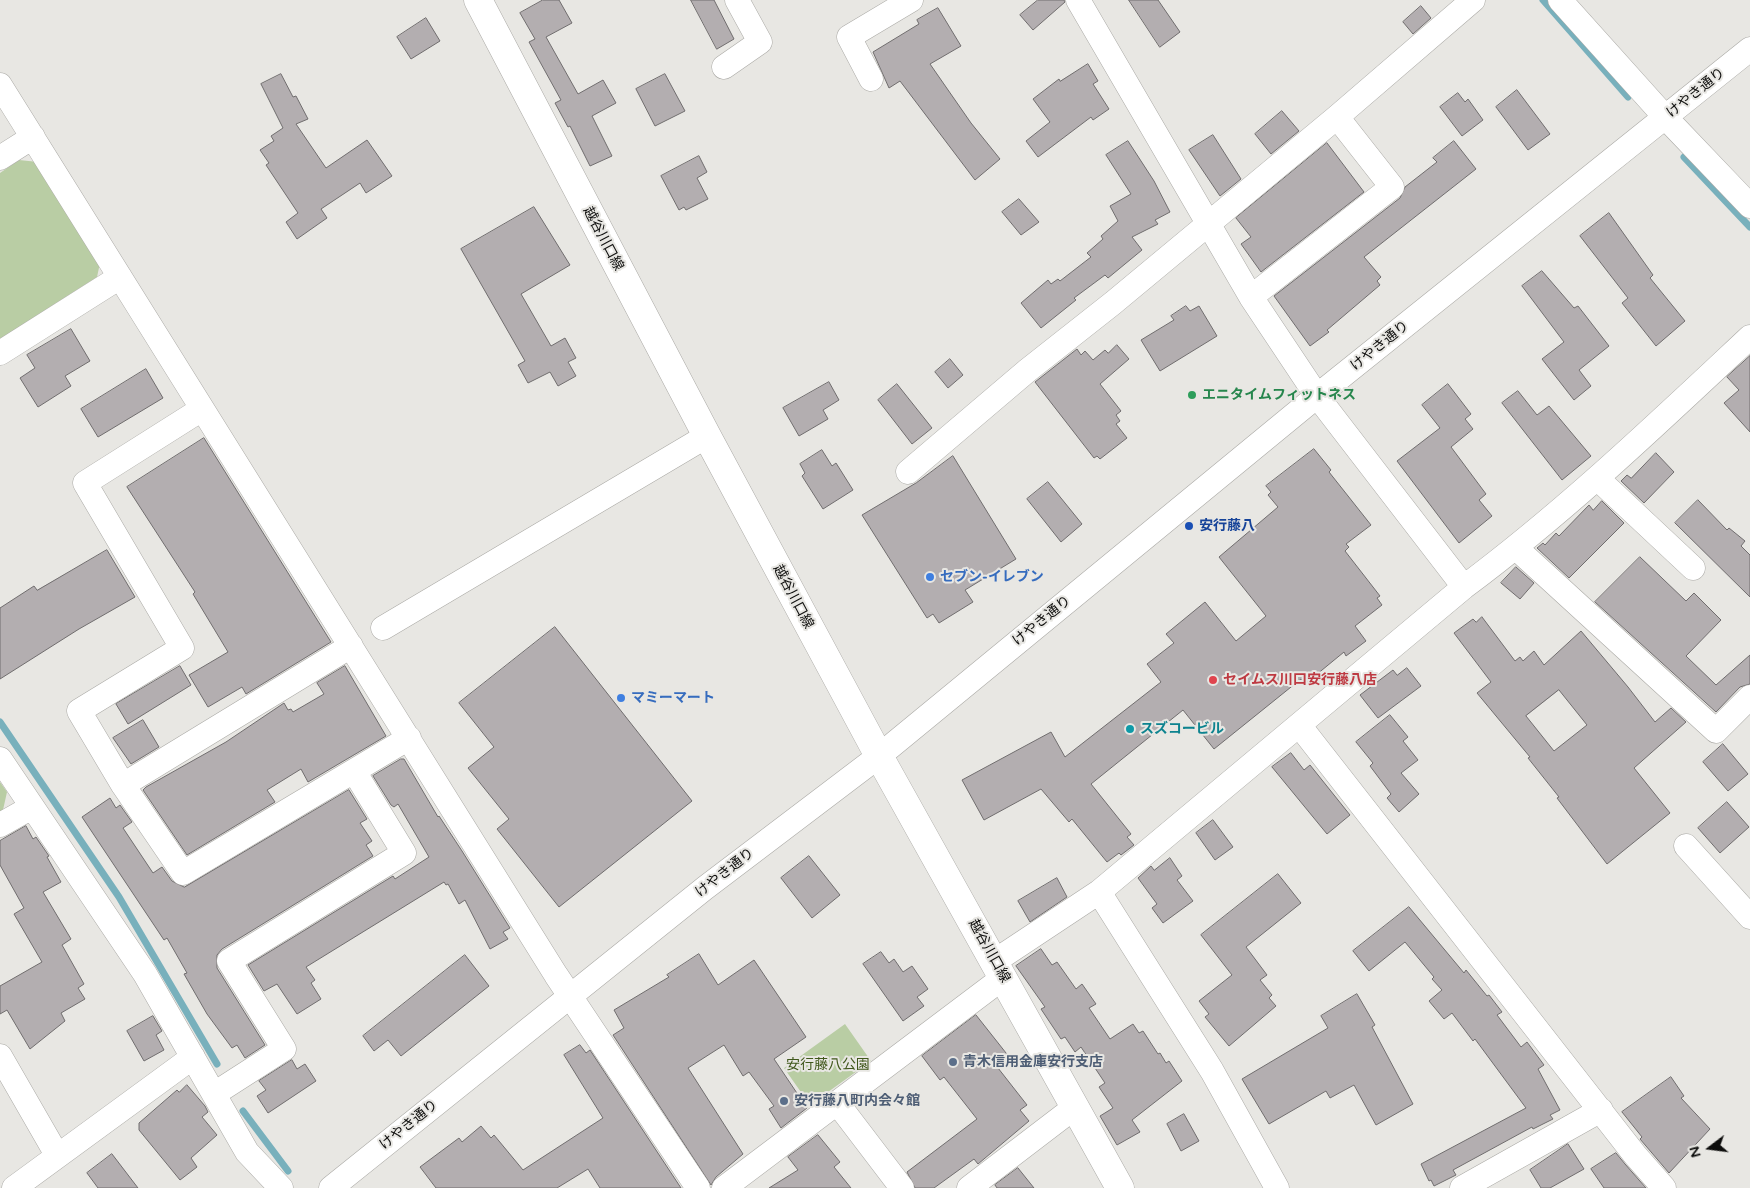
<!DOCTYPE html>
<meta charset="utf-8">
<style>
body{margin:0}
#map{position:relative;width:1750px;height:1188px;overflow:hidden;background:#e8e7e3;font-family:"Varela Round",sans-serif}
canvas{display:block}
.north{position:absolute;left:1685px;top:1123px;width:50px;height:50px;-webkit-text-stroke:4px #e8e7e3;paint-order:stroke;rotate:255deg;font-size:14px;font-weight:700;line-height:20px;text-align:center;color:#0e0e0d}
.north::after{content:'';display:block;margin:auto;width:18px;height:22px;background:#0e0e0d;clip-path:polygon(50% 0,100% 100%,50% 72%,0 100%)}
</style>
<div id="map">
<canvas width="1750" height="1188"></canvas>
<div class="north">N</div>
</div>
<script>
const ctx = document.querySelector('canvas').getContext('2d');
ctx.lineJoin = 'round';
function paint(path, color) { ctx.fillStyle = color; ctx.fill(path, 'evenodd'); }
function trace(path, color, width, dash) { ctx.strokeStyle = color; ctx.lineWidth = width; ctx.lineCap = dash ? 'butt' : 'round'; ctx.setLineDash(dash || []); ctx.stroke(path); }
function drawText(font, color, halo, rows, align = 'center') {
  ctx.font = font + ' "Varela Round","Noto Sans JP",sans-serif'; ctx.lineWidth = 4; ctx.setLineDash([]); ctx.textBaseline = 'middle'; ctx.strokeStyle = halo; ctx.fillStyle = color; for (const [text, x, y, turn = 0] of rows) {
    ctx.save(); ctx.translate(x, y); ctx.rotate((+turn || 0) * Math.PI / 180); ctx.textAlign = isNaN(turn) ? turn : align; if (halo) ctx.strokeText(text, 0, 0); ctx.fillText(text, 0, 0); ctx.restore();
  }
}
paint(new Path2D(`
 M19,160l19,2 62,101 -3,14 -97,62v-166z
 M0,782l7,10 -4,18 -3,2z
 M845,1024l26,37 -61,44 -26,-37z`), '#b9cda4');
trace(new Path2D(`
 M1543,0l85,97
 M1684,157l66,70
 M0,722l119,175 98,167
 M243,1111l45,60`), '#78b0bc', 7);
const building = new Path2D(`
 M543,0h16l13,23 -26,14 32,57 25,-14 13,23 -24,13 20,40 -22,10 -20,-40 -2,1 -13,-24 6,-3 -32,-58 6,-3 -15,-26z
 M691,0h23l20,39 -17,10z
 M1038,0h26l1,2 -32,28 -13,-15z
 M1129,0h29l22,32 -20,15z
 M1421,6l10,12 -18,16 -10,-12z
 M938,8l23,38 -31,18 41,59 29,36 -25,21 -75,-99 -11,7 -16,-36 46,-28 -2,-4z
 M426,18l14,23 -29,18 -14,-22z
 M1088,64l10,17 -5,3 16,25 -16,11 -2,-3 -53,40 -12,-16 24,-19 -17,-23 26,-20 1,2z
 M281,74l12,23 3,-1 12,23 -12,5 30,44 41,-28 25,36 -26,17 -6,-10 -39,26 6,9 -30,21 -11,-17 12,-9 -32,-48 3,-2 -9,-13 14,-9 -3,-5 12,-8 -22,-44z
 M665,74l20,37 -30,15 -19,-37z
 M1517,90l33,44 -22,16 -32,-43z
 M1458,93l7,9 3,-3 15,21 -21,16 -22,-29z
 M1282,111l17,20 -28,23 -16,-20z
 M1213,135l28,44 -21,17 -31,-46z
 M1128,141l26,40 16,31 -15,8 3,4 -26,13 10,13 -34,28 -3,-3 -31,23 2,2 -35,28 -20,-25 27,-23 3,4 7,-5 2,2 31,-24 -4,-4 16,-14 -2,-3 17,-15 -8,-15 21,-12 -25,-39z
 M1454,141l22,28 -112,88 17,20 -4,4 3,4 -53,45 2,2 -19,14 -36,-50 126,-98 5,-11 32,-25 -4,-4z
 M1327,143l37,49 -103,80 -20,-28 10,-7 -15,-19z
 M699,156l8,16 -10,6 11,21 -22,11 -2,-3 -5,3 -18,-34z
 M1019,199l20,23 -18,13 -19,-23z
 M534,207l36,58 -49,29 30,52 14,-8 11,20 -8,4 8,14 -18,10 -8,-14 -22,11 -10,-18 7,-4 -64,-112z
 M1609,213l44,62 -3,3 35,43 -29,25 -34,-43 6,-5 -48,-62z
 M1542,271l32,37 4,-2 31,40 -30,24 12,16 -17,14 -32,-41 22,-17 -42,-56z
 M1186,306l4,5 9,-5 18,30 -57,35 -19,-31 33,-20 -3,-4z
 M71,329l19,32 -25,15 6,10 -33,21 -18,-29 15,-10 -8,-13z
 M1117,345l12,14 -29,25 21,27 -5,4 4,6 -4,3 11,14 -27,21 -3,-3 -3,2 -59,-76 42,-33 4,6 4,-4 8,9 12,-10 3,3z
 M1750,356v76l-26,-29 15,-13 -12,-13z
 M950,359l13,16 -15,13 -13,-16z
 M146,369l17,29 -65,39 -17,-28z
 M829,382l10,18 -16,10 5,9 -29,17 -16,-28z
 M897,384l35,44 -20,16 -34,-44z
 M1448,384l23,30 -6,5 8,10 -22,18 35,47 -7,6 13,16 -33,27 -62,-82 43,-33 -18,-23z
 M1518,391l19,24 12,-9 42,50 -29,24 -60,-77z
 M204,438l127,204 -85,52 -4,-7 -34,20 -19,-32 39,-23 -35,-58 2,-2 -68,-105z
 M1314,449l17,21 -2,2 42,53 -25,19 3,3 -4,4 35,45 -3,2 5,7 -27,21 11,15 -20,15 -2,-4 -39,32 -4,-5 -87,70 -31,-39 -92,74 40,50 -4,3 7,8 -13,10 -2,-2 -12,9 -35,-43 -3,3 -28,-33 -57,31 -22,-40 89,-48 14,25 96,-75 -14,-18 27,-21 -8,-9 39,-32 31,39 30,-25 -47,-59 59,-50 -10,-12 3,-3 -5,-6z
 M822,450l10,16 4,-3 17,27 -30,19 -21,-33 3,-3 -5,-9z
 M1656,453l18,19 -30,31 -23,-22 6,-6 4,3z
 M953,456l63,103 -51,31 8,12 -34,21 -6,-9 -6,4 -65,-103 54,-32z
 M1048,482l34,42 -21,18 -34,-43z
 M1698,500l29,30 2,-2 16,13 -4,5 9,9v42l-75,-74z
 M1602,501l22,22 -55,55 -32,-30 6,-5 2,2 11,-12 3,3 30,-31 4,5z
 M107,550l28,47 -56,32 -79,50v-71l34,-22 3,4z
 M1640,557l46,44 8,-8 27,27 -35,36 30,29 34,-30v29l-10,3 -24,25 -121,-110z
 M1516,567l18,16 -14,16 -19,-16z
 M1482,617l33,44 5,-4 3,4 11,-10 10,14 37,-34 47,56 27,35 16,-14 15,14 -52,46 36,45 -63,51 -50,-66 2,-1 -31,-39 2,-1 -53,-64 14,-11 -37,-49 19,-14 3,3zM1559,690l28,35 -33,26 -28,-35z
 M555,627l137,174 -133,106 -62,-78 12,-10 -41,-51 26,-21 -35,-44z
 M180,666l11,19 -63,39 -12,-20z
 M345,666l41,70 -78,46 -7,-13 -34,21 8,12 -88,53 -44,-65 3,-3 80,-45 58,-39 4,7 3,-1 2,3 31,-18 -7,-11z
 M1407,668l14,18 -43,32 -18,-23 33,-25 4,5z
 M1390,715l18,22 -5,4 15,19 -17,13 18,21 -20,18 -12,-14 4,-4 -21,-28 3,-3 -17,-21z
 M143,720l16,27 -28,17 -18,-26z
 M1723,744l25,30 -20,17 -25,-29z
 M1291,753l13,17 6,-5 40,50 -23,19 -55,-67z
 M401,759h3l34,58 1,-1 23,35 48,77 -7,4 5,7 -18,10 -25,-49 -6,4 -11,-20 -2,1 -2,-3 -138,85 9,13 -4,3 10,16 -24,15 -20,-30 -13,7 -16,-26 145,-89 2,3 34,-22 -31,-53 -4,3 -3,-2 -18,-29z
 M349,790l18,29 -7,4 12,18 -6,4 7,11 -151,93 -5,6v13l48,77 -20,13 -8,-13 -5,3 -25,-34 -23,-40 3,-1 -20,-35 -3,2 -82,-123 28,-19 6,10 4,-3 12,17 -9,6 30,45 9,-6 10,14 12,6z
 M1727,802l22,25 -29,26 -22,-25z
 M1213,820l20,27 -18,13 -19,-27z
 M26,826l7,13 3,-2 13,19 -2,1 14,25 -18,10 28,47 -9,6 22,39 -6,4 7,11 -24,14 4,8 -35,28 -23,-39 -7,4v-28l42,-24 -28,-48 10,-6 -24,-43v-24z
 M809,856l31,39 -28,23 -31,-40z
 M1170,858l12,18 -5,4 16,21 -30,22 -11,-15 5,-4 -19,-26 13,-12 3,4z
 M1278,874l23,29 -55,44 21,28 -7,5 12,15 -3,3 7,8 -47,40 -24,-29 4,-3 -10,-13 33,-26 -31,-40z
 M1057,878l10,19 -37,25 -12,-21z
 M1409,907l55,66 2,-3 21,26 2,-1 13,17 -5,3 24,32 6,-5 17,23 -6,4 22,41 -10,5 3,4 -20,10 -1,-2 -79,43 3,5 -22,11 -3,-6 -2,1 -8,-17 105,-56 -51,-69 -2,2 -21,-28 -8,6 -15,-18 13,-11 -10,-11 2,-2 -29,-35 -36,29 -16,-20z
 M1041,949l11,16 5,-3 19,27 6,-5 14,20 -7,4 21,31 23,-15 6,9 4,-2 15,23 2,-1 6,10 3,-2 13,20 -50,39 8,12 -23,13 -17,-29 13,-8 -14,-21 6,-4 -24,-36 -6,5 -10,-15 -4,2 -20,-30 4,-2 -29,-41z
 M881,952l8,11 5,-4 9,13 9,-6 16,23 -11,8 7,9 -21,15 -40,-57z
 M699,954l19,31 36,-25 52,77 -32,22 33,49 -26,20 -12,-19 5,-3 -25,-34 -6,4 -19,-31 -36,23 55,86 -27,23 -5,8 -98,-150 11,-7 -10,-18 55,-33 -2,-2z
 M465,955l24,31 -88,70 -13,-16 -14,11 -11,-15z
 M1357,994l18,31 -3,2 41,77 -37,21 -22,-40 -24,13 -4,-7 -57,33 -27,-45 86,-51 -7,-12z
 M976,1015l34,43 -12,10 29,37 -7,5 9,11 -51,43 -4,-5 -40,29h-19l-8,-16 70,-53 -33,-42 -4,3 -18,-24z
 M153,1016l9,15 -6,4 8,15 -20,11 -17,-30z
 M580,1045l6,8 4,-3 91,138h-81l-12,-19 -31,19h-121l-16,-21 39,-29 3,4 19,-16 10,12 3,-3 29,35 80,-52 -39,-63z
 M292,1060l5,9 8,-5 11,17 -48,32 -11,-17 9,-6 -7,-9z
 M1671,1077l13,19 -3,2 29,31 -41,44 -29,-34 2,-2 -20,-25z
 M187,1085l18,21 3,6 -6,5 15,18 -26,23 6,9 -17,13 -41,-50v-7l38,-33 2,2z
 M1184,1114l15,27 -18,10 -14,-27z
 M818,1135l22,27 -6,5 17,21h-82l29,-18 -10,-13z
 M1568,1144l16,25 -34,19h-9l-11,-18z
 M1616,1153l9,11 21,24h-42l-13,-19z
 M112,1154l26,34h-40l-11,-15z
 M1018,1168l16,20h-37l-2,-3z`);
paint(building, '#b3aeb0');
trace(building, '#706d6e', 1);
const minor = new Path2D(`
 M1078,0l173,297 66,99 147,191
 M1560,0l106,118 84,88
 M724,67l36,-25 -23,-42
 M871,79l-22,-42 62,-37
 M0,85l556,890 142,213
 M0,158l33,-21
 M1251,297l141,-110 -55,-70
 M0,353l120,-76
 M908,472l120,-102 85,-67 224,-186 136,-117
 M1598,479l95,89
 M1516,548l200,183 34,-34
 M383,628l324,-192
 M351,646l-228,139 60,88 226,-135
 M1299,725l336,430 29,33
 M0,759l145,215 102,178 34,36
 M123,785l-44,-74 103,-63 -97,-165 117,-74
 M0,825l32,-18
 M1686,846l64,71
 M1099,892l113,179 65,117
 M995,961l104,-69 365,-305c102,-76 193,-163 286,-250
 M0,1056l57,99
 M214,1094l70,-45 -55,-88 175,-108 -50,-82
 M838,1104l64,84
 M14,1188l179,-131
 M331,1188l374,-300 174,-132 438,-360 433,-347
 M724,1188l280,-211
 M969,1188l106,-81
 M1462,1188l139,-78`);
const major = new Path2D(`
 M478,0l229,436 172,320 241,432`);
trace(minor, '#aaa9a5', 25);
trace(major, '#aaa9a5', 29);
trace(minor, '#fff', 24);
trace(major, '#fff', 28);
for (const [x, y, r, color] of [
 [1192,395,5,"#2e9e5b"],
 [1189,526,5,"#1a4fb4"],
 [930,577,5,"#3f7fe0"],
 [1213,680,5,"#e0444e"],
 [621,698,5,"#3f7fe0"],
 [1130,729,5,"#0f9aa8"],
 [953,1062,5,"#5c6f8a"],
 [784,1101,5,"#5c6f8a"]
]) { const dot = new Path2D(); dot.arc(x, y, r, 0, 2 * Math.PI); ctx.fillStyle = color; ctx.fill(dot); trace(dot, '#e8e7e3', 2); }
drawText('14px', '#0e0e0d', '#e8e7e3', [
 ["けやき通り",1696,93,-39],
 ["越谷川口線",603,239,62],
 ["けやき通り",1380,346,-39],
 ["越谷川口線",793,597,62],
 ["けやき通り",1042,621,-39],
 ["けやき通り",725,873,-38],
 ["越谷川口線",989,951,61],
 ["けやき通り",409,1125,-39]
]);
drawText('bold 14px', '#27864d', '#e8e7e3', [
 ["エニタイムフィットネス",1202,395]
], 'left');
drawText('bold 14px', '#164399', '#e8e7e3', [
 ["安行藤八",1199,526]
], 'left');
drawText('bold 14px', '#366cbe', '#e8e7e3', [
 ["セブン-イレブン",940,577],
 ["マミーマート",631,698]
], 'left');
drawText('bold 14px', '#be3a42', '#e8e7e3', [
 ["セイムス川口安行藤八店",1223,680]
], 'left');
drawText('bold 14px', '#0d838f', '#e8e7e3', [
 ["スズコービル",1140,729]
], 'left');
drawText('bold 14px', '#4e5e75', '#e8e7e3', [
 ["青木信用金庫安行支店",963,1062],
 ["安行藤八町内会々館",794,1101]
], 'left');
drawText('14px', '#40581c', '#e8e7e3', [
 ["安行藤八公園",828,1065]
]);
</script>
